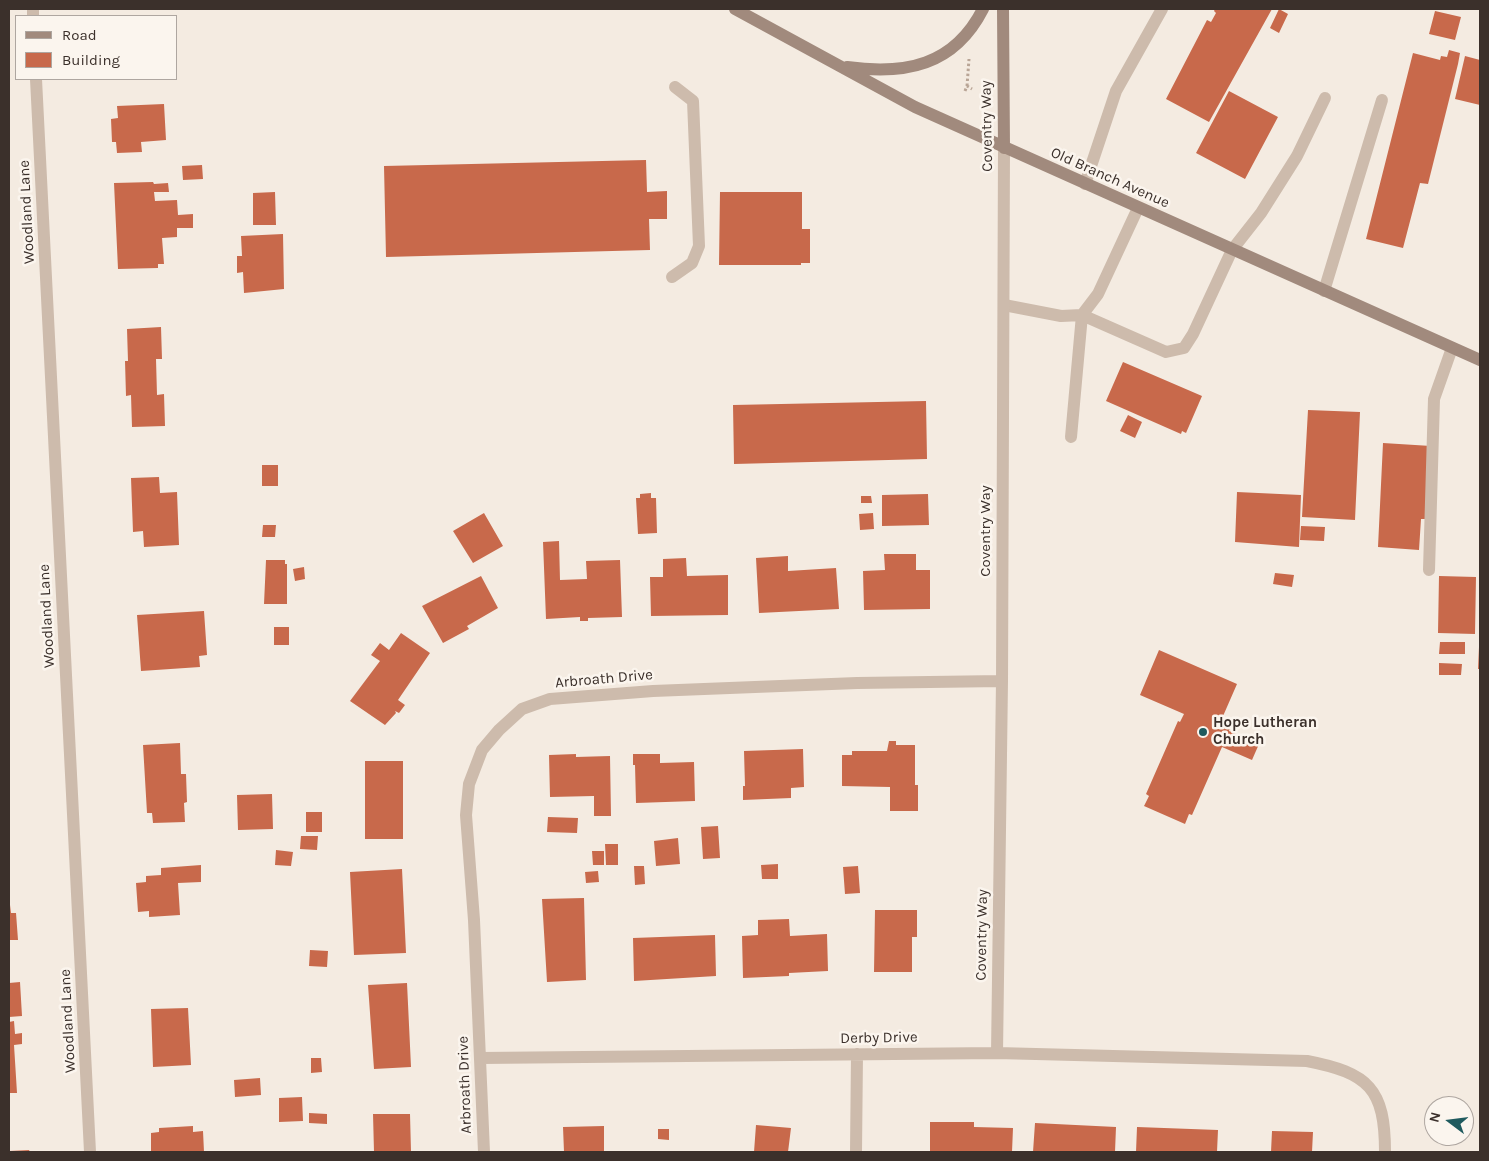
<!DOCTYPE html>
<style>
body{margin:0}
#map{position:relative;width:1489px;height:1161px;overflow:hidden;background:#f4ebe1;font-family:Karla,sans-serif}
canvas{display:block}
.frame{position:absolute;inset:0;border:10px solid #3b302b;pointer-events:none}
.legend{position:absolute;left:15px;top:15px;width:162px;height:65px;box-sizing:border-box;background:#fbf5ee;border:1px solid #aea6a0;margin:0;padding:6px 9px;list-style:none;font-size:15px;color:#3b302b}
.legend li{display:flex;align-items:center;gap:10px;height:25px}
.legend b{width:25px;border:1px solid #aea6a0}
.north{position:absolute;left:1424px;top:1096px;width:50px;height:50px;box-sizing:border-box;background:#fbf5ee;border:1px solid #aea6a0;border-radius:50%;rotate:285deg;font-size:14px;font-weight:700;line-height:20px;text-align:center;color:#3b302b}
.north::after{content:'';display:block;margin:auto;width:18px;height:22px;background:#1f5a5e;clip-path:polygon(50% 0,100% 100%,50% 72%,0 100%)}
</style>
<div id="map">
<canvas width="1489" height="1161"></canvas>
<div class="frame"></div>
<ul class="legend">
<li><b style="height:6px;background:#a18a7d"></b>Road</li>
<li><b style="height:14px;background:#c8694b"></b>Building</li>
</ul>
<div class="north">N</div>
</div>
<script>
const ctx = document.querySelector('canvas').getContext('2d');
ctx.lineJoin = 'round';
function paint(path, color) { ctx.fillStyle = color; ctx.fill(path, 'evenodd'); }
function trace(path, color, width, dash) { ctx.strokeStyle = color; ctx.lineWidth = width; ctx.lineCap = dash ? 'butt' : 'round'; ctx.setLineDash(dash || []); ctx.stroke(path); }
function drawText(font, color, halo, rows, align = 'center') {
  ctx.font = font + ' Karla,sans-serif'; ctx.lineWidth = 5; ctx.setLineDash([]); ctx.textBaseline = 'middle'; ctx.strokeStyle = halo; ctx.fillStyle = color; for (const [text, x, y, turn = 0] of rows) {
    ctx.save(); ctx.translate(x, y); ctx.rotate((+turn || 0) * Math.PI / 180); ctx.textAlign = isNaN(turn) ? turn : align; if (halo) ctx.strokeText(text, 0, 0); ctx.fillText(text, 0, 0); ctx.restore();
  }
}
paint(new Path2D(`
 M1215,9h57l-63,113 -43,-23 41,-79 4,2 5,-9 -2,-2z
 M1279,9l9,5 -9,19 -9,-5z
 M1435,11l26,6 -6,23 -26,-6z
 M1449,50l11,3 -2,11 -30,120 -8,-1 -17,65 -37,-9 47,-186 27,7 1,-4 6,1z
 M1465,56l15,4v45l-25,-6z
 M1229,91l49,26 -33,62 -49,-26z
 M164,104l2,36 -25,2 1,10 -25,1 -1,-11h-4l-1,-23 7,-1 -1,-12z
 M646,160l1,32 20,-1v28h-18l1,31 -264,7 -2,-91z
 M202,165l1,14 -20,1 -1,-14z
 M153,182l1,2 14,-1 1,9h-15l1,9 22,-1 1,15 15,-1v14h-16v9l-15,1 2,26h-6v4l-40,1 -4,-86z
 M275,192l1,33h-23v-32z
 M720,192h82v37h8v34h-9v2h-82z
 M283,234l1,55 -40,4 -1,-21 -6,1v-17h5l-1,-20z
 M161,327l1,32h-6l1,36 7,-1 1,32 -33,1 -1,-32 -5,1 -1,-35h3l-1,-32z
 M1123,362l79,34 -16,37 -4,-2 -1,3 -75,-33z
 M926,401l1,58 -193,5 -1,-59z
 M1308,410l52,2 -5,108 -53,-3z
 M1128,415l14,7 -7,16 -15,-7z
 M1383,443l48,3 -4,73h-6l-2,31 -41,-3z
 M262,465h16v21h-16z
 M159,477l1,16 17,-1 2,53 -35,2 -1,-16 -10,1 -2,-54z
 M1237,492l64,3 -2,52 -64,-5z
 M651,493v5h5l1,35 -19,1 -2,-36h4v-4z
 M928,494l1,31 -47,1v-31z
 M861,496h10l1,7h-11z
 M484,513l19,33 -30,17 -20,-32z
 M873,513l1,16 -14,1 -1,-16z
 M263,525h13l-1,12h-13z
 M1301,526l24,1 -1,14 -24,-1z
 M559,541l1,39 27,-1 -1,-18 34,-1 2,57 -34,1v3h-8v-4l-34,2 -3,-77z
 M884,554h32v16h14v39l-66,1 -1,-39 22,-1z
 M788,556v15l48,-3 3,41 -80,4 -3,-55z
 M686,558l1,18 41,-1v40l-77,1 -1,-39h13v-18z
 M266,560h19v4h2v40h-23z
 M304,567l1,12 -10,2 -2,-12z
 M1275,573l19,2 -2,12 -19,-3z
 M481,576l17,32 -31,18 2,3 -26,14 -21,-37z
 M1439,576l37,1 -1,57 -37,-1z
 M204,611l3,44 -8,1 1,11 -59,4 -4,-56z
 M274,627h15v18h-15z
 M401,633l29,20 -32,47 7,5 -6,8 -4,-2 1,2 -11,12 -35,-24 30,-40 -9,-6 9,-12 9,7z
 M1440,642h25v12h-26z
 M1479,647h1v22h-2z
 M1159,650l78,34 -17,39 10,4 -1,4 30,13 -7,16 -30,-13 -30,68 -3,-1 -4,10 -41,-18 5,-10 -3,-2 32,-73 2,1 4,-8 -44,-19z
 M1439,663l23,1 -1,11h-22z
 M889,741h7v4h19v40h3v26h-28v-24l-48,-1v-31h10v-4h35z
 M180,743l1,31h5l1,28 -3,1 1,19 -32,1 -1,-10h-5l-4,-68z
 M803,749l1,38 -13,1v10l-48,2v-14h2l-1,-35z
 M576,754v3l34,-1 1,60h-17v-20l-44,1 -1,-42z
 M633,754h27v9l34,-1 1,39 -59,2 -1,-38h-2z
 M365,761h38v78h-38z
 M272,794l1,35 -35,1 -1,-35z
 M306,812h16v20h-16z
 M548,817l30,1 -1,15 -30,-1z
 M718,826l2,32 -17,1 -2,-32z
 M301,836h17l-1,14 -17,-1z
 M678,838l2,26 -24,2 -2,-25z
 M605,844h13v21h-12z
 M276,850l17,2 -2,14 -16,-1z
 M592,851h12v14h-11z
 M778,864v15h-16l-1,-14z
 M201,865v17l-23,1 2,32 -31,2v-6l-11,1 -2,-29 10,-1v-6l15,-1v-7z
 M634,866h10l1,18 -10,1z
 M858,866l2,27 -15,1 -2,-27z
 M402,869l4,84 -52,2 -4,-83z
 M598,871l1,11 -13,1 -1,-11z
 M9,897l2,16h5l2,27h-9z
 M584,898l2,82 -39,2 -5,-83z
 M875,910h42v27h-5v35h-38z
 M789,919l1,17 37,-2 1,37 -39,2v3l-46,2 -1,-42 16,-1v-15z
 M715,935l1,41 -82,5 -1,-43z
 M310,950l18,1 -1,16 -18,-1z
 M20,982l2,34 -13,1v-34z
 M407,983l4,84 -37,2 -6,-84z
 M188,1008l3,57 -38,2 -2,-58z
 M14,1021l1,13 7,-1v11l-8,1 3,48h-8v-71z
 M311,1058h10l1,14 -11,1z
 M260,1078l1,17 -26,2 -1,-17z
 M302,1097l1,24 -24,1v-24z
 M309,1113l18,1v10l-18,-1z
 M373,1114h37l1,38h-37z
 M930,1122h44v5l39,1 -1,24h-82z
 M1035,1123l81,4 -1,25h-82z
 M756,1125l35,3 -3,24h-34z
 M193,1126v6l10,-1 1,21 -53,-1v-18l8,-1v-4z
 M604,1126v26h-40l-1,-25z
 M1137,1127l81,3 -1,22h-81z
 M658,1129h11v11l-11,-1z
 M1272,1131l41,1 -1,20h-41z
 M29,1150l1,2h-21v-1z`), '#c8694b');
trace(new Path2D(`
 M967,86l2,-27
 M965,91l2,-5 5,3`), '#b9a596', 3, [2.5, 2.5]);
trace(new Path2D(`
 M1085,184l31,-93 46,-82
 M672,277l20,-14 7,-17 -6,-145 -18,-14
 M1324,291l58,-191
 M1004,305l57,11 21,-1 16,-21 40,-86
 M1071,437l11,-122 84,37 18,-4 9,-14 39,-84 29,-37 36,-57 28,-58
 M1429,570l5,-171 18,-51`), '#cdbbac', 12);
trace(new Path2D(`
 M33,9v7
 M36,79l54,1073
 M997,1053l5,-372 2,-533
 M481,1058l516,-5 310,8c62,12 78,28 78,91
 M484,1152l-10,-232 -8,-105 3,-31 13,-34 17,-20 23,-21 28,-10 103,-8 204,-8 145,-2
 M856,1152l1,-98`), '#cdbbac', 12);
trace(new Path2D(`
 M735,9l180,98 565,253
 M1003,9l1,139
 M847,67c58,8 107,-1 136,-58`), '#a18a7d', 12);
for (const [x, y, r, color] of [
 [1203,732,5,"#1f5a5e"]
]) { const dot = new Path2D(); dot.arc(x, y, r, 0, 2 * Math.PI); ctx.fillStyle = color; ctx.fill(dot); trace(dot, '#fbf5ee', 2); }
drawText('15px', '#3b302b', '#fbf5ee', [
 ["Coventry Way",987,126,-91],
 ["Old Branch Avenue",1110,178,24],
 ["Woodland Lane",27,212,-93],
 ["Coventry Way",986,531,-90],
 ["Woodland Lane",47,616,-93],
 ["Arbroath Drive",604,679,-5],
 ["Coventry Way",982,935,-89],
 ["Woodland Lane",68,1021,-93],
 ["Derby Drive",879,1038,-1],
 ["Arbroath Drive",465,1085,-92]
]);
drawText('bold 15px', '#3b302b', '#fbf5ee', [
 ["Hope Lutheran",1213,723],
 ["Church",1213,740]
], 'left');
</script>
